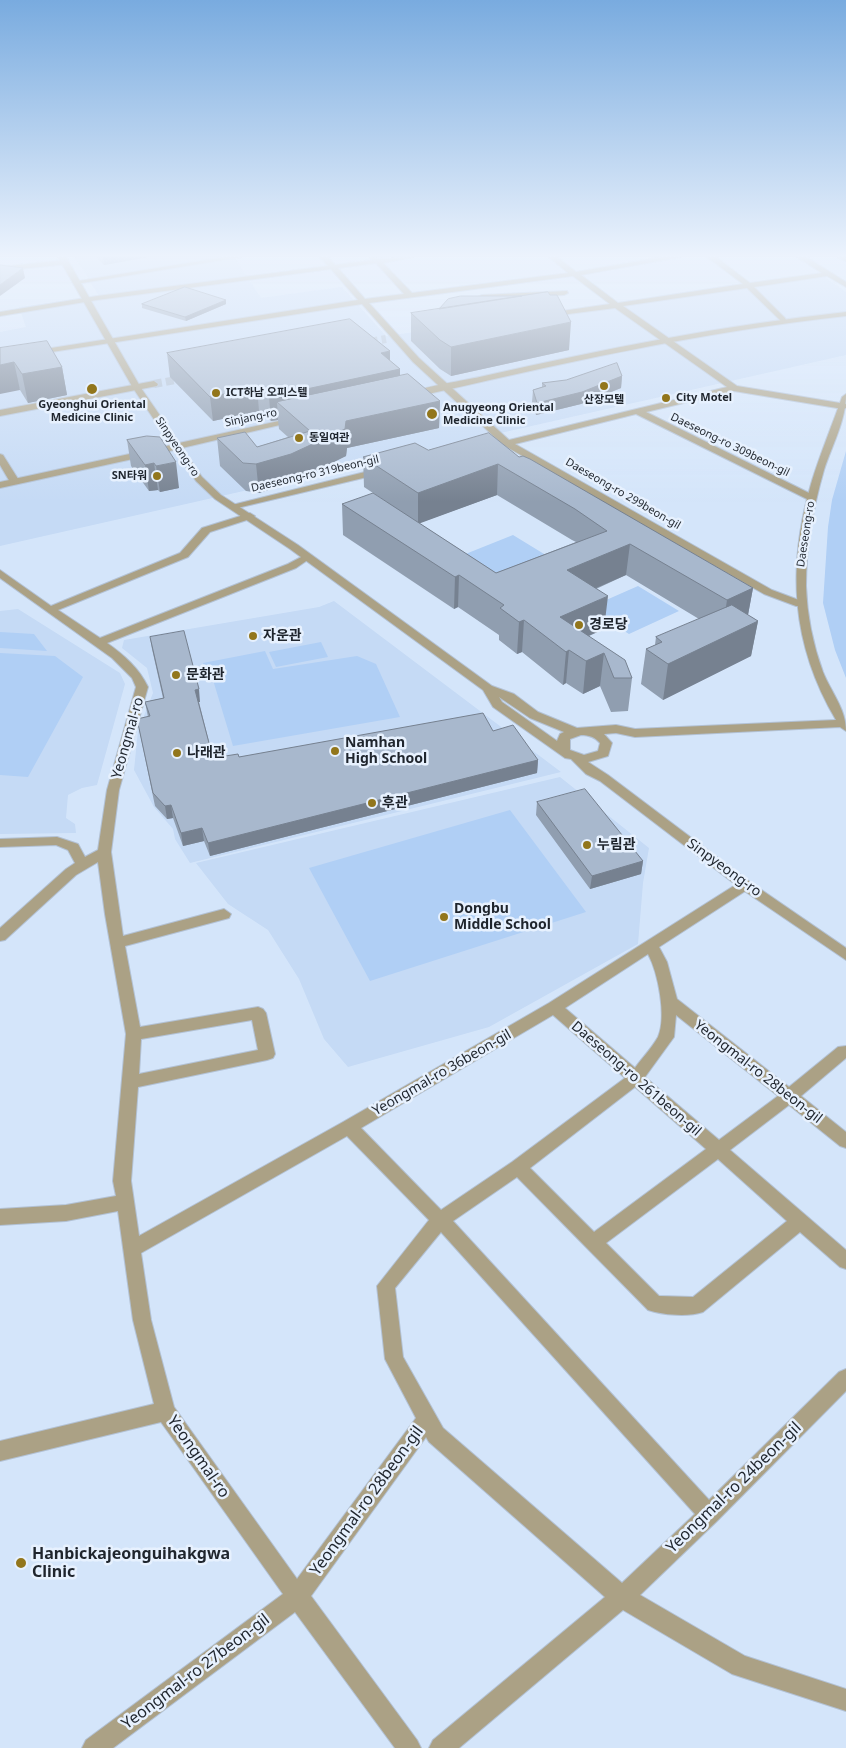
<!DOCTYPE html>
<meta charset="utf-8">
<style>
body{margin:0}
canvas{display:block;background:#d4e5fa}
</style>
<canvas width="846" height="1748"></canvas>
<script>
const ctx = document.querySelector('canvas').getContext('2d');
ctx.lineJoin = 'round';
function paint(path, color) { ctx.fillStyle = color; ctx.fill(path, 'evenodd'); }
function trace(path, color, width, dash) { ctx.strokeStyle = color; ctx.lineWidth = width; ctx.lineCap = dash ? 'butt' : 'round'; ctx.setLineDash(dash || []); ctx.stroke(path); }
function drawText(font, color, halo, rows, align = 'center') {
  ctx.font = font + ' "Noto Sans","Noto Sans KR",sans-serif'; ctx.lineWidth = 5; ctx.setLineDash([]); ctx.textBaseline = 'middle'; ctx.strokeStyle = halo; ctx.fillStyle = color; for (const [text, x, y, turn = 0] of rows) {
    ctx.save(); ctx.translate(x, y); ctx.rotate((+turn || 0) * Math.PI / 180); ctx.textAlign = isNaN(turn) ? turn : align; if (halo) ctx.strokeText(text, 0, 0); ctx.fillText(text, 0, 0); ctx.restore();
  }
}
paint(new Path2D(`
 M75,257h159l27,41 81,-11 44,49 428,-60 10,1 22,15v63l-846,191v-214l26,-5 -7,-20 80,-11z
 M334,601l227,171 -371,91 -15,-24 -2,-10 -19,-22 -20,-37 4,-39 15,-38 -6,-25 -25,-20 2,-8 195,-33z
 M18,609l102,64 5,11 -28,101 -15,3 -14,7 -2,23 9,6 1,9 -76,1v-223z
 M560,777l89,71 -6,35 -5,61 -149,83 -141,40 -24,-28 -25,-60 -31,-49 -40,-26 -32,-41z`), '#c5daf5');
paint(new Path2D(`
 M846,451v227l-11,-28 -12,-47 5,-76 4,-27z
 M513,535l36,22 -50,22 -36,-24z
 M638,586l41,25 -50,23 -41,-26z
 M0,632l34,2 13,17 -47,-3z
 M321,642l7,15 -52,10 -7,-15z
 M265,651l8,18 84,-13 19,8 24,53 -167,29 -20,-66h-3l-7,-17z
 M0,653l55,3 28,21 -55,100 -28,-2z
 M510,810l76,102 -216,69 -61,-113z`), '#b0cff5');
trace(new Path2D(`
 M358,344l28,-5
 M154,384l38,-7`), '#b0bfd1', 8, [8, 4]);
const minor = new Path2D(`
 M224,257h17l-165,27 -4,-2z
 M320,257h8l7,8 38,-5 -3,-3 10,2 33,-2 -30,6 29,30 156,-20 -19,-16h8l19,15 87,-15h17l-99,18 37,28 125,-19 -36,-27h9l34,26 72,-10 -25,-16h9l40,25v5l-19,-11 -73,11 31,31 1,2 -4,2 -35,-34 -124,18 114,80 109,18v4l-3,1 -109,-18 -88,21 169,84v4h-6l-173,-86 -121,30 257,146 32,12v4h-8l-32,-12 -259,-148 -23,4v-4l18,-4 -87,-80 -51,-58 -362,56v-4l358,-56 -27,-31 -234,31 -97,16v-4l97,-16 231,-30zM376,263l28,31 -39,5 -27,-31zM573,276l37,28 -62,9h-3v4l70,-9 112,79 -218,53 -90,-82 -50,-55z
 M838,257h8v4z
 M65,260h3v4l-68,7v-4z
 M567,291l1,2 -4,2 -82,4 -4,-2 4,-2z
 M154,381l4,3 -1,2 -157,30v-6z
 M0,454l3,1 17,27 -2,2 -8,-2 -10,-17z
 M381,468l5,3 -2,2 -151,36 -5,-3z
 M250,513l5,3 -2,2 -43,14 -22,25 -130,53 42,28 188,-74 19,-10 5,3 -16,11 -189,75c17,12 32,25 41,44l-29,103 -8,62 12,84 101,-27 7,5 -2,4 -104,28 15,81 118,-20 5,2 3,4 9,41 -2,4 -6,2 -129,27 -7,94 8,55 204,-114 206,-119 191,-121h10l2,3 -2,3 -91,59 8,15 10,37 112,88 49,-40 8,-1v12l-45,38 45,36v16l-6,-2 -51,-41 -59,45 116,100v19l-6,-2 -40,-35 -97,80c-14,5 -41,3 -55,-2l-131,-133 -64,44 256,279 130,-128 7,-3v22l-130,131 -76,73 105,61 101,33v22l-114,-37 -109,-64 -164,138h-30l4,-8 172,-143 -176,-155 -3,-5 -115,159 106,144 4,8h-26l-100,-136 -182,136h-31l4,-8 197,-146 -122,-172 -161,39v-20l154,-37 -21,-84 -15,-109 -52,10 -66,4v-16l66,-4 50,-9 -3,-15 13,-147 -21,-120 -7,-52 -22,13 -71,65 -5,1v-13l66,-59 9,-6 -7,-13 -12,-5 -56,2v-8l57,-2 21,7 7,13 13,-7 9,-60 29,-103 -4,-9 -20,-20 -112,-80v-8l51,36 129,-53 22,-25zM648,954c10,18 19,63 10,83 -6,11 -16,21 -23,31l-70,-60zM553,1015l72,63 -113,84 -71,48 -80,-82zM676,1015l102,81 -59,44 -74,-63 29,-40zM252,1020l6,30 -119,24 2,-35zM635,1087l71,62 -112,83 -64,-64zM347,1136l82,84 -52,66 8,73 31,59 -119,161 -123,-172 -23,-87 -10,-67zM718,1159l69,62 -94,76 -34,-1 -53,-53zM441,1232l254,282 -73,69 -179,-155 -40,-71 -8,-69z`);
const tertiary = new Path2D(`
 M58,257h8l75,131 38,55 118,-26 4,3 -119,28 20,29 19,18 77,50 194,141 22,8 24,18 39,16 39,-3 19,4 201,-9c-45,-76 -49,-153 -25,-236 9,-30 21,-58 31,-87l4,-3c0,27 -14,51 -22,76 -11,38 -18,77 -18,116 1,29 7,59 17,86 8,20 23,37 23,59l-6,-4 -205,10 -19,-4 -12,1 8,9 -4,13 -20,6 20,13 142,107 96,66v12l-106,-72 -140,-107 -14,-7 -15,-15 -6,-1 -72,-51 -10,-17 -193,-141 -75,-50 -19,-18 -22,-31 -174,38v-6l171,-37 -38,-57zM499,697l31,21 34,14 -4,2 -3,7 -55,-39zM581,735c8,0 14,2 19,8l-2,8 -14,4 -14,-5v-11z
 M846,312v4c-147,16 -291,49 -435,82l-4,-3c10,-8 61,-15 77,-19 120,-27 240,-51 362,-64z`);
trace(minor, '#b3c2d5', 2);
trace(tertiary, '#b3c2d5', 2);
paint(minor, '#aba185');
paint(tertiary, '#aba185');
paint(new Path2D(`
 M96,257h53l-45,8z
 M226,300v4l-40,17 -44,-13v-4z
 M411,313l158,37 -118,26 -11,-7 -29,-28z
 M0,348l62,19 5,28 -39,8 -8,-13z
 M167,353l223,8 10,8v7l40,25 -1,27 -92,20 -1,8 -53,26 -34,11 -13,-2 -26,-25 -3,-28 40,9 31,-10 -9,-8 -1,-9 -7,1 -12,-10 -46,10 -43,-44z
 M622,376l-1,12 -40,16 -45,11 -4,-13 1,-12 9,-3v-4z
 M147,436l32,52 -19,4 -2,-2 -9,1 -18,-25 -4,-26z
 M428,450l91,7 234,131 -5,27 10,6 -7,35 -88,44 -22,-16 5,-35 9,-4 1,-8 43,-18 -73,-44 -30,14 8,40 -15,7 43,42 -4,33 -17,1 -11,-26 -17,8 -17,-11 -3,2 -41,-33 -5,2 -18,-14v-5l-41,-28 -4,2 -111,-74 -1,-31 46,-1 -24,-16 -1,-30zM497,495l75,45 4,2 -80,31 -77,-50z
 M150,637l50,65h-1l14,56 26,-1 254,-26 45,29 -1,13 -327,83 -6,-15 -21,5 -10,-28 -6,1 -12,-13 -18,-87 11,-2 -3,-15 18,-4 -11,-49z
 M537,802l106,59 -2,13 -51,15 -54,-74z`), '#909eb0');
paint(new Path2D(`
 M103,257h46l-45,8z
 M23,268l2,10 -25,18v-11z
 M226,300v4l-40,17 -1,-4z
 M571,322l-2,28 -118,26v-29z
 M390,351v20l10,-2v24l-123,9 1,18 -7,1 -2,-24 112,-44z
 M14,362l6,28 -20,4v-29z
 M62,367l5,28 -39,8 -6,-29z
 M622,376l-1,12 -40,16 -45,11 1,-12z
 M257,387l2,24 -46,10 -3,-24z
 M440,401l-1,27 -92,20 -1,8 -53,26 -34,11 -3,-29 90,-43z
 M176,462l3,26 -19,4 -4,-26z
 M154,463l4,27 -9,1 -4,-26z
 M498,464l-1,31 -79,29v-31z
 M630,544l-4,31 -62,27 3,-32z
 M459,575l-1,32 -4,2 1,-32z
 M753,588l-6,32 -25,13 5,-33z
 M608,596l-4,33 -43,19 -1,-31z
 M524,620l-2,32 -5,2 2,-32z
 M758,621l-7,35 -88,44 5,-36z
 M569,650l-3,33 -3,2 3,-33z
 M604,653l-4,33 -17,8 3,-33z
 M199,689l1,13h-3l-2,-12z
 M538,760l-1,13 -327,83 -2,-13z
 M171,805l2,13 -6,1 -2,-13z
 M202,828l2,13 -21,5 -2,-13z
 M643,861l-2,13 -51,15 2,-13z`), '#768190');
const building = new Path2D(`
 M0,265l23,3 -23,17z
 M185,287l41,13 -41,17 -43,-13z
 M548,292l2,3h7l14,27 -120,25 -11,-7 -29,-27z
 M461,296h61l-83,13 9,-10z
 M350,319l40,32 -9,2 19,16 -131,28 -12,-10 -47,10 -43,-44z
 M47,341l15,26 -40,7 -8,-12 -14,3v-17z
 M617,363l5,13 -40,16 -45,11 -4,-13 13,-4 -4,-3 24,-3z
 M408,374l32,27 -94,20 -1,8 -54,25 -35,10 -13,-1 -26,-25 28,-6 12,15 53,-16 -33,-29z
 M489,433l30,24 4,-1 7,3 223,129 -26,12 -97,-56 -63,26 41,26 -48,21 65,43 7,18h-18l-10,-25 -18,8 -17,-11 -3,2 -42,-32 -5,2 -19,-14 4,-3 -45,-30 -4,2 -113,-73 31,-11 123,80 111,-42 -32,-22 -77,-45 -80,29 -55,-36 52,-14 13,7z
 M147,436l13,1 16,25 -20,4 -2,-3 -9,2 -18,-25z
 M732,605l26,16 -90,43 -22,-15 16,-7 -6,-5z
 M184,631l15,58 -4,1 18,68 25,-4 1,3 244,-44 10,18 20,-6 25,35 -330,83 -6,-15 -21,5 -10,-28 -6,1 -12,-13 -16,-74 13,-3 -5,-14 19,-4 -14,-61z
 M585,789l58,72 -51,15 -55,-74z`);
paint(building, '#a8b8cd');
trace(building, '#768190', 1);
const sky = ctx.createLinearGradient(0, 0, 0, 502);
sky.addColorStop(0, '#79abdf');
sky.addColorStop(0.51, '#ecf3fd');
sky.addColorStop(1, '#ecf3fd00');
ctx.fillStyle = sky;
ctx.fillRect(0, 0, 846, 502);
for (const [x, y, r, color] of [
 [604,386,5,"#92761c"],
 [92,389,6,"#92761c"],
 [216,393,5,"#92761c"],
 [666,398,5,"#92761c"],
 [432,414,6,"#92761c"],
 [299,438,5,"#92761c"],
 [157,476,5,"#92761c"],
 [579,625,5,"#92761c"],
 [253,636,5,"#92761c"],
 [176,675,5,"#92761c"],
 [335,751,5,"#92761c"],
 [177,753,5,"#92761c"],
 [372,803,5,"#92761c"],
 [587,845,5,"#92761c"],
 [444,917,5,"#92761c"],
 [21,1563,6,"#92761c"]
]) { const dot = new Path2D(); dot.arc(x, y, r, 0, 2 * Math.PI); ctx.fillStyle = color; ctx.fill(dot); trace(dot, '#e7f1fe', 2); }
drawText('bold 11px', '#1f252d', '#e7f1fe', [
 ["ICT하남 오피스텔",226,393],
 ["City Motel",676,398],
 ["산장모텔",604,400,"center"],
 ["Gyeonghui Oriental",92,405,"center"],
 ["Medicine Clinic",92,418,"center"],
 ["Anugyeong Oriental",443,408],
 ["Medicine Clinic",443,421],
 ["동일여관",309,438],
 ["SN타워",147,476,"right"]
], 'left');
drawText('11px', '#1f252d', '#e7f1fe', [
 ["Sinjang-ro",251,418,-12],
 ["Daeseong-ro 309beon-gil",730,445,26],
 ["Sinpyeong-ro",177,447,56],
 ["Daeseong-ro 319beon-gil",315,474,-13],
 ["Daeseong-ro 299beon-gil",623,494,30],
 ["Daeseong-ro",806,534,-81]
]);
drawText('bold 14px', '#1f252d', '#e7f1fe', [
 ["경로당",589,625],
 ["자운관",263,636],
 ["문화관",186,675],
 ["Namhan",345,743],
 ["High School",345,759],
 ["나래관",187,753],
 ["후관",382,803],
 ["누림관",597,845],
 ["Dongbu",454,909],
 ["Middle School",454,925]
], 'left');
drawText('14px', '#1f252d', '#e7f1fe', [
 ["Yeongmal-ro",128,738,-74],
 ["Sinpyeong-ro",724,868,36],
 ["Yeongmal-ro 28beon-gil",758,1072,38],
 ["Yeongmal-ro 36beon-gil",442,1073,-30],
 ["Daeseong-ro 261beon-gil",636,1079,41]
]);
drawText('16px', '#1f252d', '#e7f1fe', [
 ["Yeongmal-ro",198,1457,55],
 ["Yeongmal-ro 24beon-gil",734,1488,-44],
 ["Yeongmal-ro 28beon-gil",367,1501,-54],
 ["Yeongmal-ro 27beon-gil",196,1672,-37]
]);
drawText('bold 16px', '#1f252d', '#e7f1fe', [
 ["Hanbickajeonguihakgwa",32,1554],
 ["Clinic",32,1572]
], 'left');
</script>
